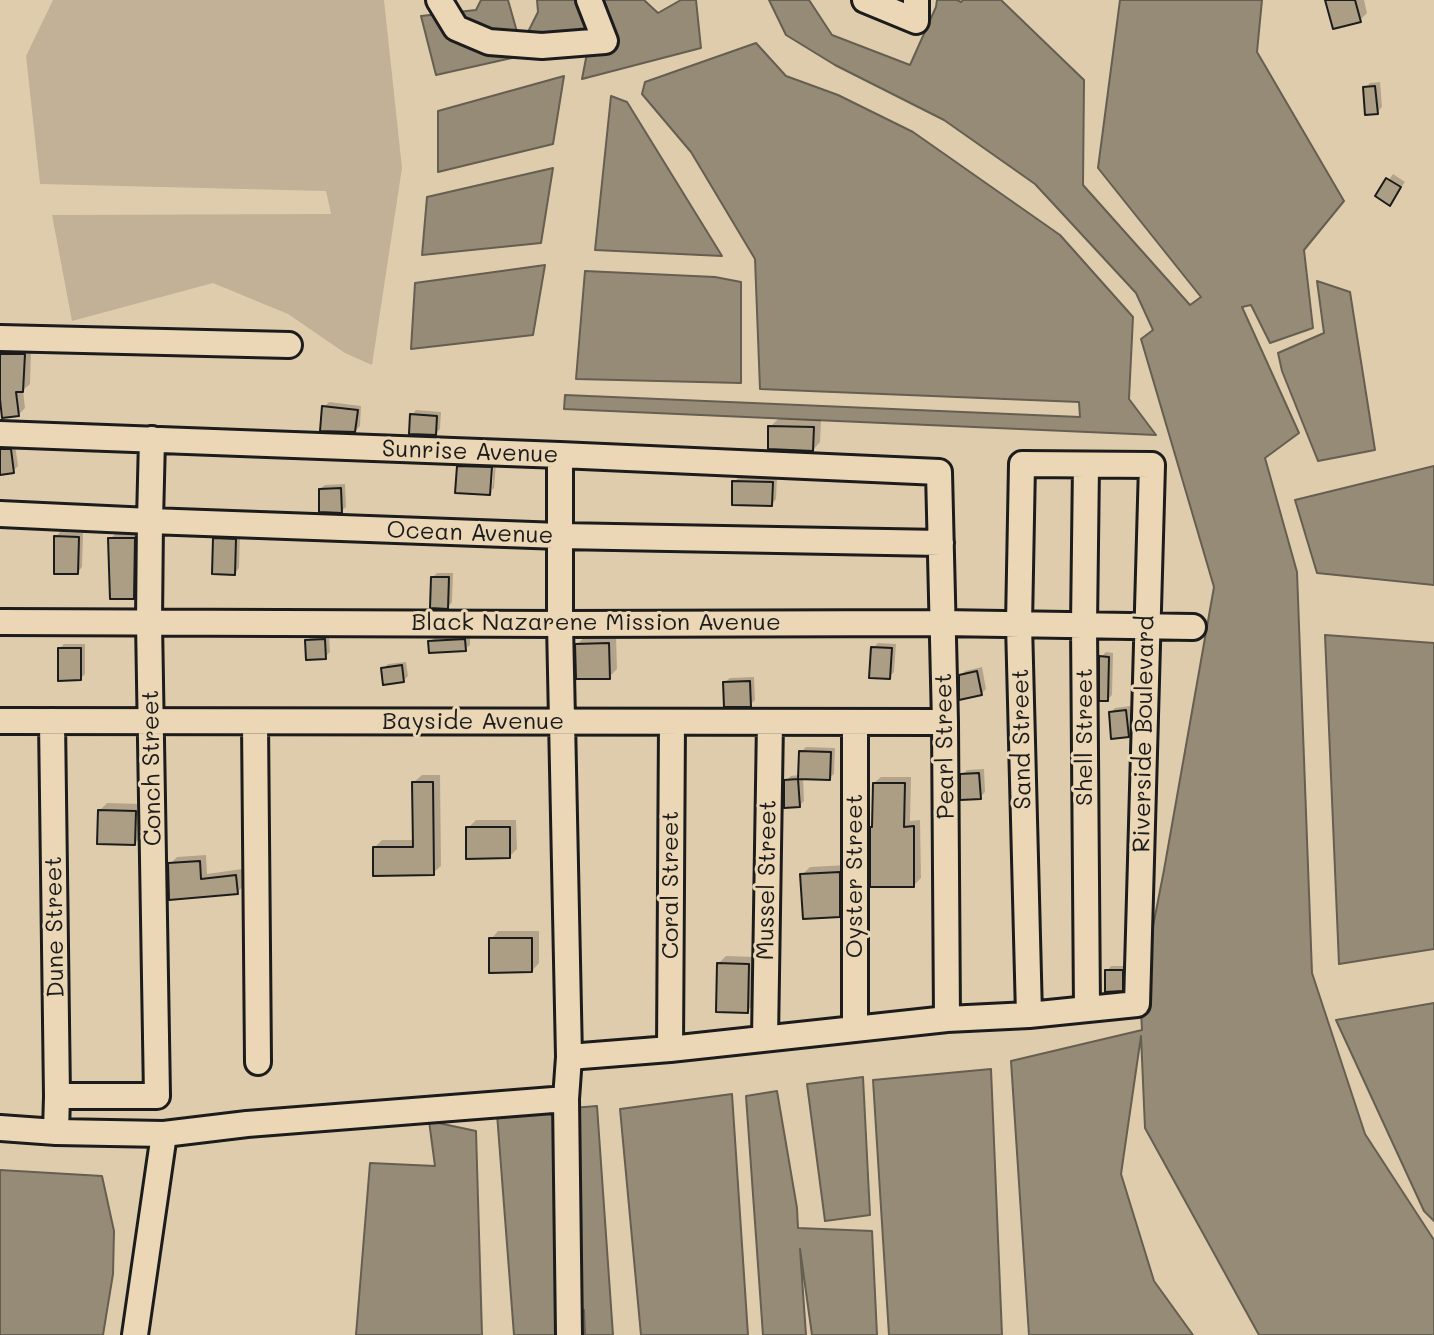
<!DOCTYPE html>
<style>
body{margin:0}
canvas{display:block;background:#dfccac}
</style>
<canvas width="1434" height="1335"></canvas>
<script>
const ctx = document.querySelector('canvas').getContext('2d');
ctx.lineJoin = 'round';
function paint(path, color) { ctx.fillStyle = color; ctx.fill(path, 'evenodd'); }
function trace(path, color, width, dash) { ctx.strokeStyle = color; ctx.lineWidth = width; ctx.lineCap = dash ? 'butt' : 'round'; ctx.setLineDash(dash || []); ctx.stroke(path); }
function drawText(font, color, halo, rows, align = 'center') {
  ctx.font = font + ' Mali,sans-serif'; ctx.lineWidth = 6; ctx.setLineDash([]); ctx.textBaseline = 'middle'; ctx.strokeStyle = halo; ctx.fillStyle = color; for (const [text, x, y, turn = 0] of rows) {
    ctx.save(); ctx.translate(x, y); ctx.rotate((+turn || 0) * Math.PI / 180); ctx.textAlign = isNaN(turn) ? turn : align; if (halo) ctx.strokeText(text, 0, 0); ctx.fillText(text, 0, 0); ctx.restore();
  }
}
paint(new Path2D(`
 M53,0h331l18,168 -30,197 -27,-12 -57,-39 -75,-31 -141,38 -20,-106 279,-1 -5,-23 -286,-7 -14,-128z`), '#c2b196');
const water = new Path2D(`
 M481,0h27l13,46 17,-34 -1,-12h107l14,13 23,-13h15l5,48 -119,31 5,-26 -13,-9 -138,31 -15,-59 55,-6z
 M769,0h40l23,35 78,30 26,-58 1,-7h20l4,2 2,-2h38l83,80 -1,105 107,120 11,-8 -103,-129 22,-168h142l-5,52 87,149 -40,49 9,78 -43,15 -19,-38 -9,2 57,126 -34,25 32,114 15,401 53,161 69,106v95h-175l-114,-207 -4,-92 -20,138 33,107 39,54h-164l-18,-274 131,-31 -2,-37 24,-123 50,-283 -73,-248 12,-9 -17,-37 -101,-109 -91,-64 -109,-55 -49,-30z
 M756,43l30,33 52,19 75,37 147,103 73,82 -4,82 27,36 -592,-26 1,-14 515,22 -1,-15 -319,-13 -5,-130 -64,-107 -49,-58 3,-12z
 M564,76l-11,68 -115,28v-61z
 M611,96l16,6 95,154 -127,-6z
 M553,168l-12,75 -119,12 5,-58z
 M545,265l-12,70 -122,14 4,-66z
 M585,271l130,6 26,5v101l-165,-4z
 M1317,281l33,11 25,158 -57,11 -36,-90 -4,-18 46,-20z
 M1434,466v119l-117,-12 -22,-73z
 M1325,635l109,8v306l-95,15z
 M1434,1003v218l-10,-10 -88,-191z
 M991,1069l11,266h-113l-16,-255z
 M863,1077l7,138 -45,6 -18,-137z
 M777,1091l20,117 1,20 74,3 5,104h-65l-12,-86 6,86h-43l-17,-239z
 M732,1094l16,241h-107l-21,-226z
 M597,1106l16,229h-28l-1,-25 -29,8 1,17h-42l-17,-221z
 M429,1121l47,10 6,204h-126l14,-172 65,3z
 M0,1170l102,6 12,55 -1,43 -10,61h-103z`);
paint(water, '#968b76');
trace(water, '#655f52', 2);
paint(new Path2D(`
 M1327,0h37l3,13 -7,7z
 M1380,82l2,25 -5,5 -12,-24 5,-5z
 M1393,174l12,8 -15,21 -12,-7z
 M0,347l31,1 -1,36 -7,6 2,18 -7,7 -18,-25z
 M329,402l32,4 -1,20 -5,5 -31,-24z
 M416,410l25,2 -1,17 -5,5 -23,-19z
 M778,419l43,1 -1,22 -7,8 -43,-23z
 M0,444l15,1 3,21 -5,5 -13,2z
 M463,462l28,1 -2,28h3l-3,2 -30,-26z
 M494,463h2l-2,25 -2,2z
 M739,477l38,1 -1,21 -4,5 -38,-22z
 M345,484l1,23 -5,4 -21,-22 5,-4z
 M118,531h24l-1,58 -7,8 -24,-58z
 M60,532l23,1 -1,34 -4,5 -22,-35z
 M219,534l21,1 -1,33 -4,5 -21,-34z
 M437,573h16l-1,29 -4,5 -15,-30z
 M329,635l1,17 -5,5 -18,-16 5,-5z
 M470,635v10l-5,4 -35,-7 5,-5z
 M616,636l1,33 -8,8 -32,-33 8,-7z
 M878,643l18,1 -2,28 -5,5 -16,-29z
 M64,644h21v30l-5,5 -21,-30z
 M1106,652l7,1 -1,42 -5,5 -6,-43z
 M406,662l2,14 -4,4 -21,-11 5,-5z
 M982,667l4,22 -5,5 -20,-18 4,-5z
 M754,677l1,23 -5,5 -25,-23 5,-4z
 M1130,706l3,25 -5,5 -18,-23 5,-5z
 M806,747l29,1 -1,26 -5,4 -26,-1 1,24 -5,5 -13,-26 5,-4 9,-1 1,-23z
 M984,769l1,23 -5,5 -18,-22 5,-5z
 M422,775h18l1,91 -8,7 -59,-25 8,-8h32v-58z
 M881,777h30l-1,44 10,-1 1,58 -7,7 -40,-59v-43z
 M107,803l35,1v32l-8,8 -34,-34z
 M476,820h40l1,29 -8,8 -41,-29z
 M206,855l1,19 35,-5 2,17 -7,6 -67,6v-34l7,-7z
 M847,865v43l-8,7 -37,-40 8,-8z
 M498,931h41v32l-7,8 -41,-32z
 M726,956l30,1 -1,46 -8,8 -29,-47z
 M1111,966h16v18l-5,5 -15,-18z`), '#0003');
const building = new Path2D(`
 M1325,0h30l6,22 -28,7z
 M1375,86l3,28 -13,1 -2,-28z
 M1386,178l15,9 -11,19 -15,-10z
 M0,354h25l-2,38h-7l3,24 -17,2 -2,-19z
 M322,406l36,4 -3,22 -35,-1z
 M410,414l27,2 -1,19 -27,-1z
 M768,426l46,1 -1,24 -45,-2z
 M0,449h11l3,24 -14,2z
 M457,466l35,1 -2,28 -35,-2z
 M732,481l41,1 -1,24 -40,-1z
 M341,488l1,25 -23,-1v-23z
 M54,536l25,1 -1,37h-24z
 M108,538h27l-1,61h-24z
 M213,538l23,1 -1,36 -23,-1z
 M431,577h18l-1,32 -18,-1z
 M325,639l1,20 -20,1 -1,-20z
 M465,639l1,12 -37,2 -1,-12z
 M609,643l1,36h-34l-1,-35z
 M871,647l21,1 -2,31 -21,-1z
 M58,648h23v32l-23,1z
 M1099,656l10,1 -1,44h-9z
 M402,665l2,17 -21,3 -2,-17z
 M977,671l5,24 -23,5v-25z
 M750,681l1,26h-27l-1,-25z
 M1126,710l3,27 -18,2 -2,-27z
 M799,751l32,1 -1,28 -32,-1z
 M979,773l2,26 -21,1v-26z
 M798,779l2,28 -16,1v-28z
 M412,782h21l1,93 -61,1v-29h40z
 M873,783h32l-1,44 10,-1v61h-44v-60h2z
 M98,810l38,1 -1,34 -38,-1z
 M466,827h44v31l-44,1z
 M200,861l1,18 35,-4 2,19 -69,6 -1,-37z
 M840,872v45l-37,2 -3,-45z
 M489,938h43v34l-43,1z
 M717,963l32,1 -1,49 -32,-1z
 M1105,970h18v21l-18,1z`);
paint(building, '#ac9e85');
trace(building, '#1c1c1c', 2);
const minor = new Path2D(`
 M439,0l17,28 33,14 53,4 63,-5 -16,-41
 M865,0l51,21v-21
 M0,338l289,7
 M0,434l560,21 379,17 6,250 2,297
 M560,455v169l9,433 -3,42 3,236
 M1086,465l-2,160 3,384
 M0,514l150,7 410,15 381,7
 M0,622l560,2 382,-1 251,4
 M0,721l945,1
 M52,721l5,375 -1,36
 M255,722l3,340
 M855,722v307
 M765,1038l5,-316
 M670,1049l2,-327
 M569,1057l101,-8 277,-30 82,-4 108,-11 15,-539 -130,-1 -3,160 10,391
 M57,1096h100l-8,-474 1,-101 2,-82
 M0,1128l56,4 108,2 83,-10 319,-25
 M135,1335l29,-201`);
trace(minor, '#1c1c1c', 30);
trace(minor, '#ebd7b5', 24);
drawText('24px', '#1c1c1c', '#ebd7b5', [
 ["Sunrise Avenue",470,452,2],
 ["Ocean Avenue",470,533,2],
 ["Black Nazarene Mission Avenue",596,623],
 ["Bayside Avenue",473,722],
 ["Riverside Boulevard",1144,734,-89],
 ["Shell Street",1085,737,-90],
 ["Sand Street",1022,739,-91],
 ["Pearl Street",945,746,-91],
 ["Conch Street",152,768,-91],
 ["Oyster Street",855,876,-90],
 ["Mussel Street",767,880,-89],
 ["Coral Street",671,885,-90],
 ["Dune Street",55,927,-91]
]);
</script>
